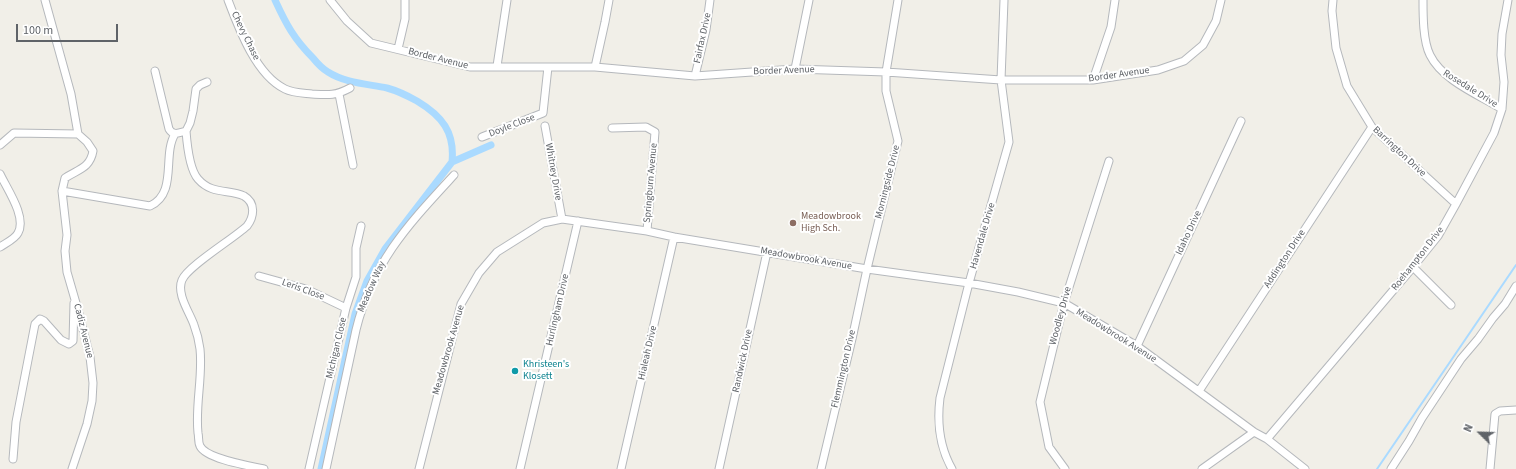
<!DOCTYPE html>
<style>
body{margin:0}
#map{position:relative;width:1516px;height:469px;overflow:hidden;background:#f1efe8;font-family:"Source Sans 3",sans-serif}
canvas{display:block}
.north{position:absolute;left:1460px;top:413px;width:40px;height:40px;-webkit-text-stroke:3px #fff;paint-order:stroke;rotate:293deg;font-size:11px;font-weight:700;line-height:16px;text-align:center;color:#5f6368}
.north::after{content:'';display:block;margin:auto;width:14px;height:18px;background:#5f6368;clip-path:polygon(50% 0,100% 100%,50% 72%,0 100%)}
.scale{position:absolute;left:16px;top:24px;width:102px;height:18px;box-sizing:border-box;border:2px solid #5f6368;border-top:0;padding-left:5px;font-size:12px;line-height:14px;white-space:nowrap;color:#5f6368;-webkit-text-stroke:3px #fff;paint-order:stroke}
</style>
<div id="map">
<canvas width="1516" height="469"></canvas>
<div class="north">N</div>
<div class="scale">100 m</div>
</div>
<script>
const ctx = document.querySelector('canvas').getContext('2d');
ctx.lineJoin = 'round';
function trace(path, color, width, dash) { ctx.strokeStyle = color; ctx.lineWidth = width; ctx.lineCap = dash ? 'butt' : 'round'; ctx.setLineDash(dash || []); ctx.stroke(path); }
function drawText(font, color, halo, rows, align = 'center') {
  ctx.font = font + ' "Source Sans 3",sans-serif'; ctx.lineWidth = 4; ctx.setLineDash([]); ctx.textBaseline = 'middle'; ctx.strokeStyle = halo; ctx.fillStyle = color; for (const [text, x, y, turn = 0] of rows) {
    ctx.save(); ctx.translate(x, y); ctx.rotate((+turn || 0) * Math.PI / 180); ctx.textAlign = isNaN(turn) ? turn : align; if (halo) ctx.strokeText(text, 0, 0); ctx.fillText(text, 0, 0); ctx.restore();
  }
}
trace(new Path2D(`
 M1377,469l139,-204`), '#aadaff', 2);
trace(new Path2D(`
 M275,0c11,24 19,39 38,58 4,5 10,11 15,14 17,11 40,12 59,16 11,3 21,8 30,13 25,15 38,31 35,61
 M321,469l34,-155 12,-33 18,-32 67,-87 39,-17`), '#aadaff', 7);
const minor = new Path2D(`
 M45,0l26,94 7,40
 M228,0c11,29 28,75 57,89 8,4 18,4 27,5 16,1 23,2 38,-6
 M330,0l17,21 24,22 99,24h125l100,9 100,-7 91,3 115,8h92l65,-10 26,-9 19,-16 13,-24 5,-21
 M1333,0l-1,11 4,37 11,38 25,41 84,77
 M1423,0c0,16 0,41 7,55 12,25 49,40 72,54
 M398,49l7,-30v-19
 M497,66l10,-66
 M595,67l10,-45 4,-22
 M795,69l14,-69
 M155,71l14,58c4,7 10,4 17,2 1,13 4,39 12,48 14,16 31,10 46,17 12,7 10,21 3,30 -14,13 -59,40 -65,54 -6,14 8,33 12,45 3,8 5,16 6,24 3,28 -5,56 -2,84 1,4 0,9 2,13 6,13 50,20 64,23
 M695,76l11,-46 4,-30
 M1093,80l18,-53 4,-27
 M339,94l14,71
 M545,126l17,93
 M612,128l34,-1 9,5 -8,99
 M186,131l4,-8 3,-12 3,-22 4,-4 7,-3
 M78,134l9,8 6,9c-3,17 -14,18 -28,27l-3,13 88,15c28,-13 12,-51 25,-72
 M482,137l61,-24 5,-46
 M0,145l14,-12 64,1
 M0,174c7,15 27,43 18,59 -3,6 -12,10 -18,14
 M62,191l5,44 -2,16 2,21 11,38 12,47 3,26 -1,18 -5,23 -15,45
 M1413,267l38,38
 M259,276l47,13 40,19
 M1137,346l104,-225
 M1199,391l173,-264
 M1267,439l146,-172 25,-31 18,-32 38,-71 8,-24 2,-27 -3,-27 1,-21 6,-34
 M13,459l3,-37 19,-98 5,-5 4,2 17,19 8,4 4,-3 1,-38
 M309,469l37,-161 10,-31v-29l5,-22
 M326,469l30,-139c17,-69 52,-105 98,-155
 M419,469l42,-165 18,-31 18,-21 46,-29 19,-4 85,12 27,6 193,32 102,14 49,9 46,11 73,43 117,86 13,7 38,30
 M520,469l58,-248
 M621,469l53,-232
 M719,469l48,-217
 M821,469l31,-130 15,-70 31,-128 -12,-50v-19l12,-72
 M952,469c-12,-21 -15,-47 -12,-71l29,-115 40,-141 -8,-62 3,-80
 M1065,469l-16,-22 -9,-45 24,-99 45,-142
 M1202,469l52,-37
 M1391,469l18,-28 13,-23 39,-59 17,-20 15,-21 12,-14 11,-18
 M1490,469l5,-55 5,-3 16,-1`);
trace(minor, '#b5b8bc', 9);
trace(minor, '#fff', 7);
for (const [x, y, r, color] of [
 [793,223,4,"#8d6e63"],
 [515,371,4,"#0f9aa8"]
]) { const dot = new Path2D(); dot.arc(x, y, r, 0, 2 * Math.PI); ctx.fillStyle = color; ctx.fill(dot); trace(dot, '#fff', 1.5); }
drawText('10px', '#5f6368', '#fff', [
 ["Chevy Chase",245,36,64],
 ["Fairfax Drive",703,38,-78],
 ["Border Avenue",438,59,14],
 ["Border Avenue",784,71,-2],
 ["Border Avenue",1119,75,-8],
 ["Rosedale Drive",1470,89,32],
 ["Doyle Close",512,126,-21],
 ["Barrington Drive",1399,152,43],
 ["Whitney Drive",553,172,80],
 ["Morningside Drive",888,182,-76],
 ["Springburn Avenue",651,183,-85],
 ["Idaho Drive",1189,233,-65],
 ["Havendale Drive",983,236,-74],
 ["Meadowbrook Avenue",806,259,10],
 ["Addington Drive",1285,259,-57],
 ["Roehampton Drive",1418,259,-52],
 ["Meadow Way",372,287,-66],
 ["Leris Close",303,290,20],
 ["Hurlingham Drive",558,310,-77],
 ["Woodley Drive",1061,316,-75],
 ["Cadiz Avenue",83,331,76],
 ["Meadowbrook Avenue",1116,336,32],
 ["Michigan Close",337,348,-77],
 ["Meadowbrook Avenue",449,350,-74],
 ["Hialeah Drive",648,353,-77],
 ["Randwick Drive",743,361,-78],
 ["Flemmington Drive",844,369,-77]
]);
drawText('10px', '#785e54', '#fff', [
 ["Meadowbrook",801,217],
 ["High Sch.",801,229]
], 'left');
drawText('10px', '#0d838f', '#fff', [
 ["Khristeen's",523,365],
 ["Klosett",523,377]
], 'left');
</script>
